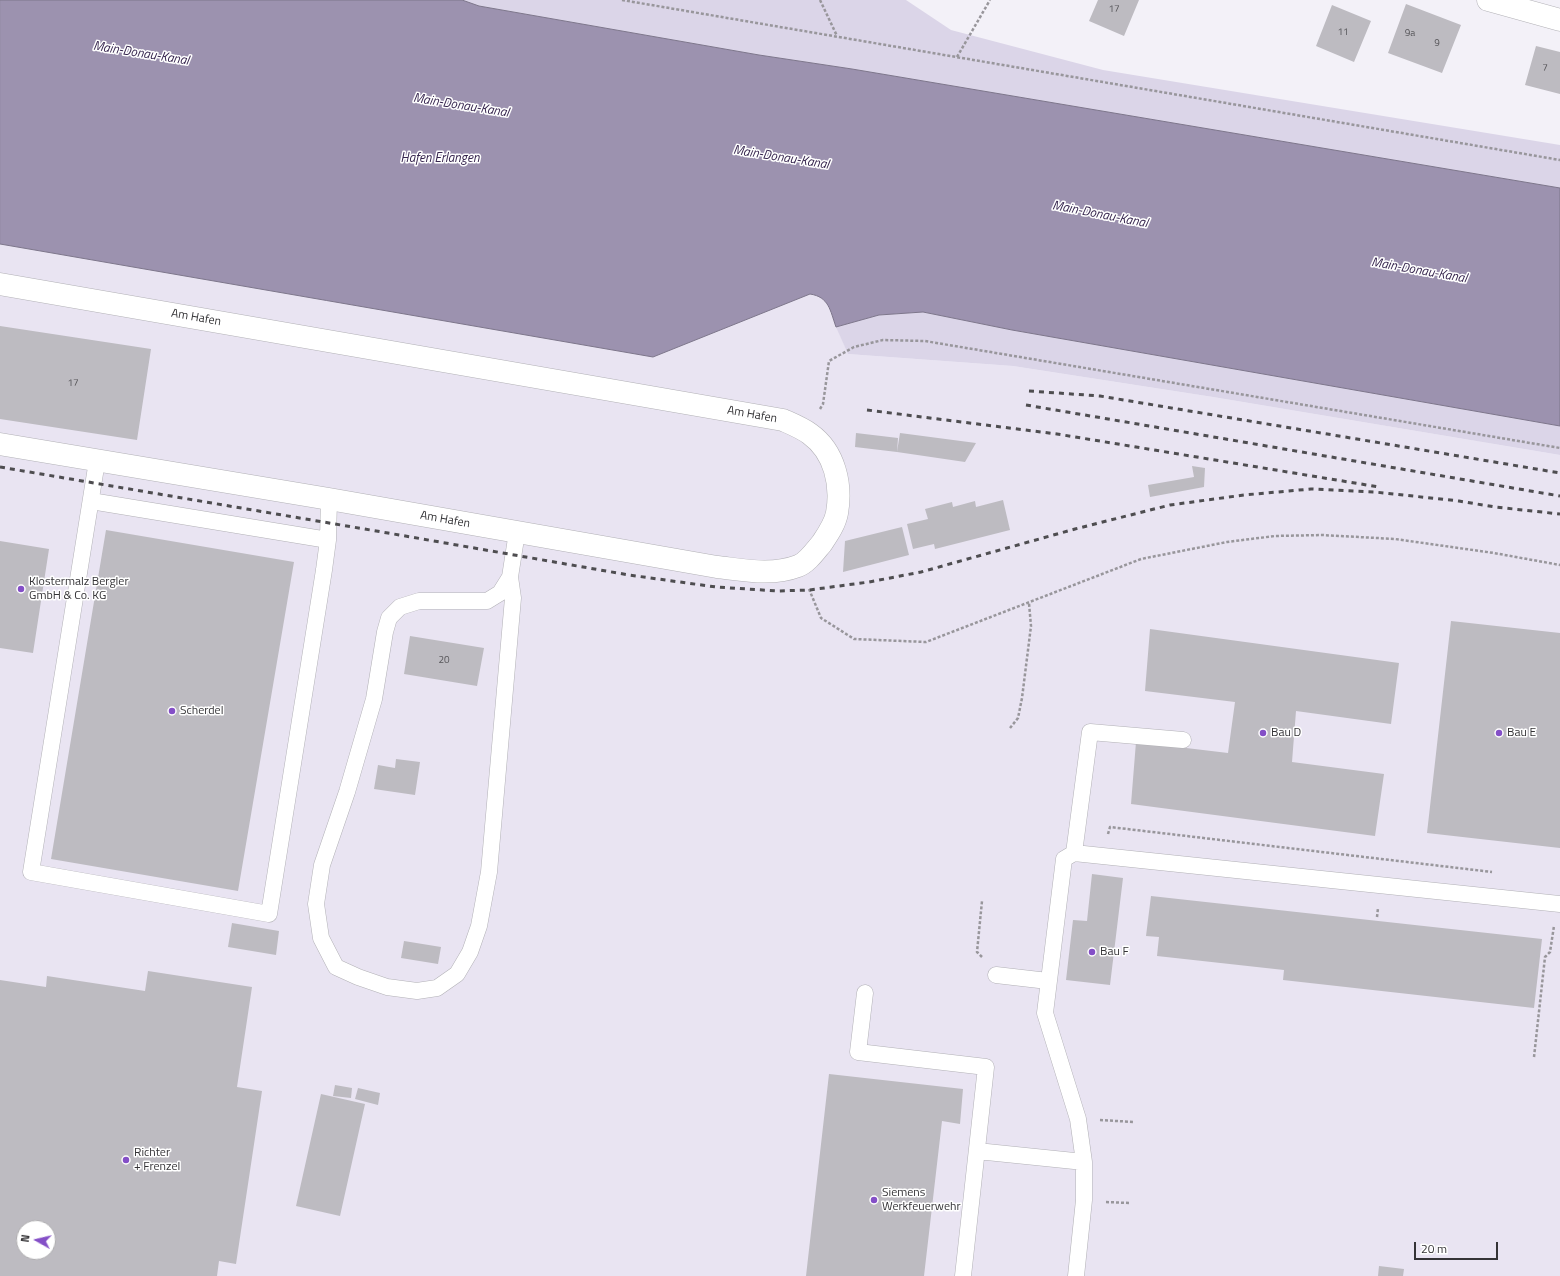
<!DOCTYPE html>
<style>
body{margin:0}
#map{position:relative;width:1560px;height:1276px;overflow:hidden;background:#f3f1f8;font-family:"Titillium Web",sans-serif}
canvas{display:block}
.north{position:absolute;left:16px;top:1220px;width:40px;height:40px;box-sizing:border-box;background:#fff;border:1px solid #aeadaf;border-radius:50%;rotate:278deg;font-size:11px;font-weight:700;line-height:16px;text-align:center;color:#343336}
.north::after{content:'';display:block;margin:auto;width:14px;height:18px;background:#844fc7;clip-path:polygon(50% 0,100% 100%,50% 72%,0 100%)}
.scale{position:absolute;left:1414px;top:1242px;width:84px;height:18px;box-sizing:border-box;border:2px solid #343336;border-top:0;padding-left:5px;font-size:12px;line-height:14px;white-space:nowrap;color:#343336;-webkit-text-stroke:3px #fff;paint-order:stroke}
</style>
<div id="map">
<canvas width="1560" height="1276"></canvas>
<div class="north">N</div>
<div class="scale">20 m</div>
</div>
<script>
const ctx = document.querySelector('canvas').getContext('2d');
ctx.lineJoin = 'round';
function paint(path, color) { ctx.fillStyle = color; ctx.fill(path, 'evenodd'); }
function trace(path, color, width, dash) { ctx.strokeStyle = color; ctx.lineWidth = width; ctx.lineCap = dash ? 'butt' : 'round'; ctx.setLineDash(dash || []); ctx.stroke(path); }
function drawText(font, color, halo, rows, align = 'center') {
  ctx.font = font + ' "Titillium Web",sans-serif'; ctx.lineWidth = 3; ctx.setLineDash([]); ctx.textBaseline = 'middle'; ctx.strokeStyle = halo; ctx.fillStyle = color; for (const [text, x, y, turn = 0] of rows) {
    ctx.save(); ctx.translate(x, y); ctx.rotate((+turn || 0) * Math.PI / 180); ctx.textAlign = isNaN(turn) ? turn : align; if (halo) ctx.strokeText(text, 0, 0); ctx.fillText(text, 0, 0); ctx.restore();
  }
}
paint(new Path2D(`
 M0,244l653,113 157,-63 7,1 9,6 22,53 165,12 200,31 347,58v821h-1560zM24,1228h24v24h-24z`), '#e9e4f2');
paint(new Path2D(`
 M462,0h444l45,30 152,40 457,75v43l-708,-119 -93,-14 -280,-49z
 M923,312l89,18 548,96v29l-347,-58 -200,-31 -165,-12 -12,-27 43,-12z`), '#dbd5e8');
const water = new Path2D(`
 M0,0h462l17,6 280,49 93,14 708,119v238l-548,-96 -89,-18 -44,3 -43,12c-6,-17 -7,-30 -26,-33l-157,63 -653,-113z`);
paint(water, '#9c92af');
trace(water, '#7d768b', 1);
paint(new Path2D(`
 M1098,0h41l-15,36 -35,-15z
 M1406,4l55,21 -19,48 -54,-20z
 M1332,5l39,16 -17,41 -38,-16z
 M1536,46l24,6v42l-35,-9z
 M0,326l151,23 -14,91 -137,-21z
 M856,433l42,5 -1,14 -42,-5z
 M900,433l76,10 -11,19 -68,-10z
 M1192,466l13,2 -1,19 -54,10 -2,-12 46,-8z
 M1003,500l7,30 -75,19 -1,-5 -21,5 -6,-25 21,-5 -3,-10 27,-7 1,5 22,-6 1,6z
 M902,527l7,28 -66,17 2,-31z
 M106,530l188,32 -56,329 -187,-32z
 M0,541l49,8 -16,104 -33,-5z
 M1451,621l109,12v215l-133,-15z
 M1150,629l249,34 -8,61 -95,-13 -4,51 92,12 -9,62 -244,-32 5,-62 92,11 7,-51 -90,-11z
 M410,636l74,12 -7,38 -73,-12z
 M396,759l24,3 -5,33 -41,-6 4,-24 17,3z
 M1092,874l31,4 -13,107 -44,-5 7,-60 14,1z
 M1151,896l391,43 -8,69 -251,-28 1,-10 -127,-14 2,-19 -13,-1z
 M232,923l47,8 -3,24 -48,-8z
 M404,941l37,6 -3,17 -37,-6z
 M148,971l104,16 -15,100 25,4 -26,173 -17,-3 -2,15h-217v-296l46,7 1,-11 98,15zM24,1228h24v24h-24z
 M829,1074l134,15 -3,35 -18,-3 -18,155h-118z
 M335,1085l17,3 -1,10 -18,-2z
 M358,1088l22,5 -2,12 -23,-6z
 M321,1094l44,10 -25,112 -44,-10z
 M1379,1266l25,3 -1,7h-25z`), '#bdbbc1');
const service = new Path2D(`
 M97,461l-66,411 238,42 55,-344 4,-30 1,-41
 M91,501l237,39
 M510,577l3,21 -24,274 -10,54 -9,26 -13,22 -20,14 -20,3 -30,-4 -29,-10 -22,-10 -15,-29 -5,-34 6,-39 25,-73 27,-93 11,-67 4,-14 11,-11 19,-6h68l13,-8z
 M510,577l7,-45
 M1074,853l16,-121 93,8
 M996,975l52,6
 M865,993l-7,59 128,15 -23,209
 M977,1151l107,11
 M1076,1276l8,-76v-38l-6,-43 -33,-106 19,-154 10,-6 486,51`);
const minor = new Path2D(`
 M1488,0l72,20
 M0,284l783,136c9,4 19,8 27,14 25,18 32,51 27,79 -2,11 -9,21 -15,30 -6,7 -15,20 -24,23 -26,10 -54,4 -81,1l-388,-68 -329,-55`);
trace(service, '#b2b1b6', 17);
trace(minor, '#b2b1b6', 23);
trace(new Path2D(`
 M622,0l938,160
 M820,0l17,36
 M957,57l33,-57
 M820,409l3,-5 6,-43 25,-14 29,-7 42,1 635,107
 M809,589l12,29 33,21 72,3 215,-83 86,-17 48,-6 47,-1 73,4 99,14 66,12
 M1010,728l8,-10 4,-20 9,-72 -2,-23
 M1108,834l2,-7 382,45
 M1377,917l1,-9
 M982,957l-5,-5 5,-51
 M1534,1057l11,-100 5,-5 4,-26
 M1100,1120l34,2
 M1106,1202l23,1`), '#98969b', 2.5, [3, 2]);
trace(service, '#fff', 16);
trace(minor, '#fff', 22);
trace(new Path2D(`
 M1029,391l71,5 460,77
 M1026,405l534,91
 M867,410l190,24 322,53
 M0,467l388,66 241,42 87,12 62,4 31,-1 60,-8 52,-10 154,-43 95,-24 74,-10 67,-6 64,3 84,9 36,6 65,7`), '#4e4d50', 3, [5, 5]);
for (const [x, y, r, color] of [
 [21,589,4,"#844fc7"],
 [172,711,4,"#844fc7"],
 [1263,733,4,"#844fc7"],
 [1499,733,4,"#844fc7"],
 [1092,952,4,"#844fc7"],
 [126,1160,4,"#844fc7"],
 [874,1200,4,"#844fc7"]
]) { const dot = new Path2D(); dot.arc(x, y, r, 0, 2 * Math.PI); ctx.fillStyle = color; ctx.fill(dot); trace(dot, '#fff', 1.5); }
drawText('10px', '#565559', null, [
 ["17",1114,10],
 ["11",1343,33],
 ["9a",1410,34],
 ["9",1437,44],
 ["7",1545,69],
 ["17",73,384],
 ["20",444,661]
]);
drawText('12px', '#343336', '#fff', [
 ["Am Hafen",196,318,10],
 ["Am Hafen",752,415,10],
 ["Am Hafen",445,520,10]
]);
drawText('12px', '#343336', '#fff', [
 ["Klostermalz Bergler",29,582],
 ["GmbH & Co. KG",29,596],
 ["Scherdel",180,711],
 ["Bau D",1271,733],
 ["Bau E",1507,733],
 ["Bau F",1100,952],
 ["Richter",134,1153],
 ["+ Frenzel",134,1167],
 ["Siemens",882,1193],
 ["Werkfeuerwehr",882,1207]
], 'left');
drawText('italic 13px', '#36254e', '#fff', [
 ["Main-Donau-Kanal",141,54,9],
 ["Main-Donau-Kanal",461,106,9],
 ["Main-Donau-Kanal",781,158,9],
 ["Hafen Erlangen",440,159],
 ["Main-Donau-Kanal",1100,215,11],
 ["Main-Donau-Kanal",1419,271,10]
]);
</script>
